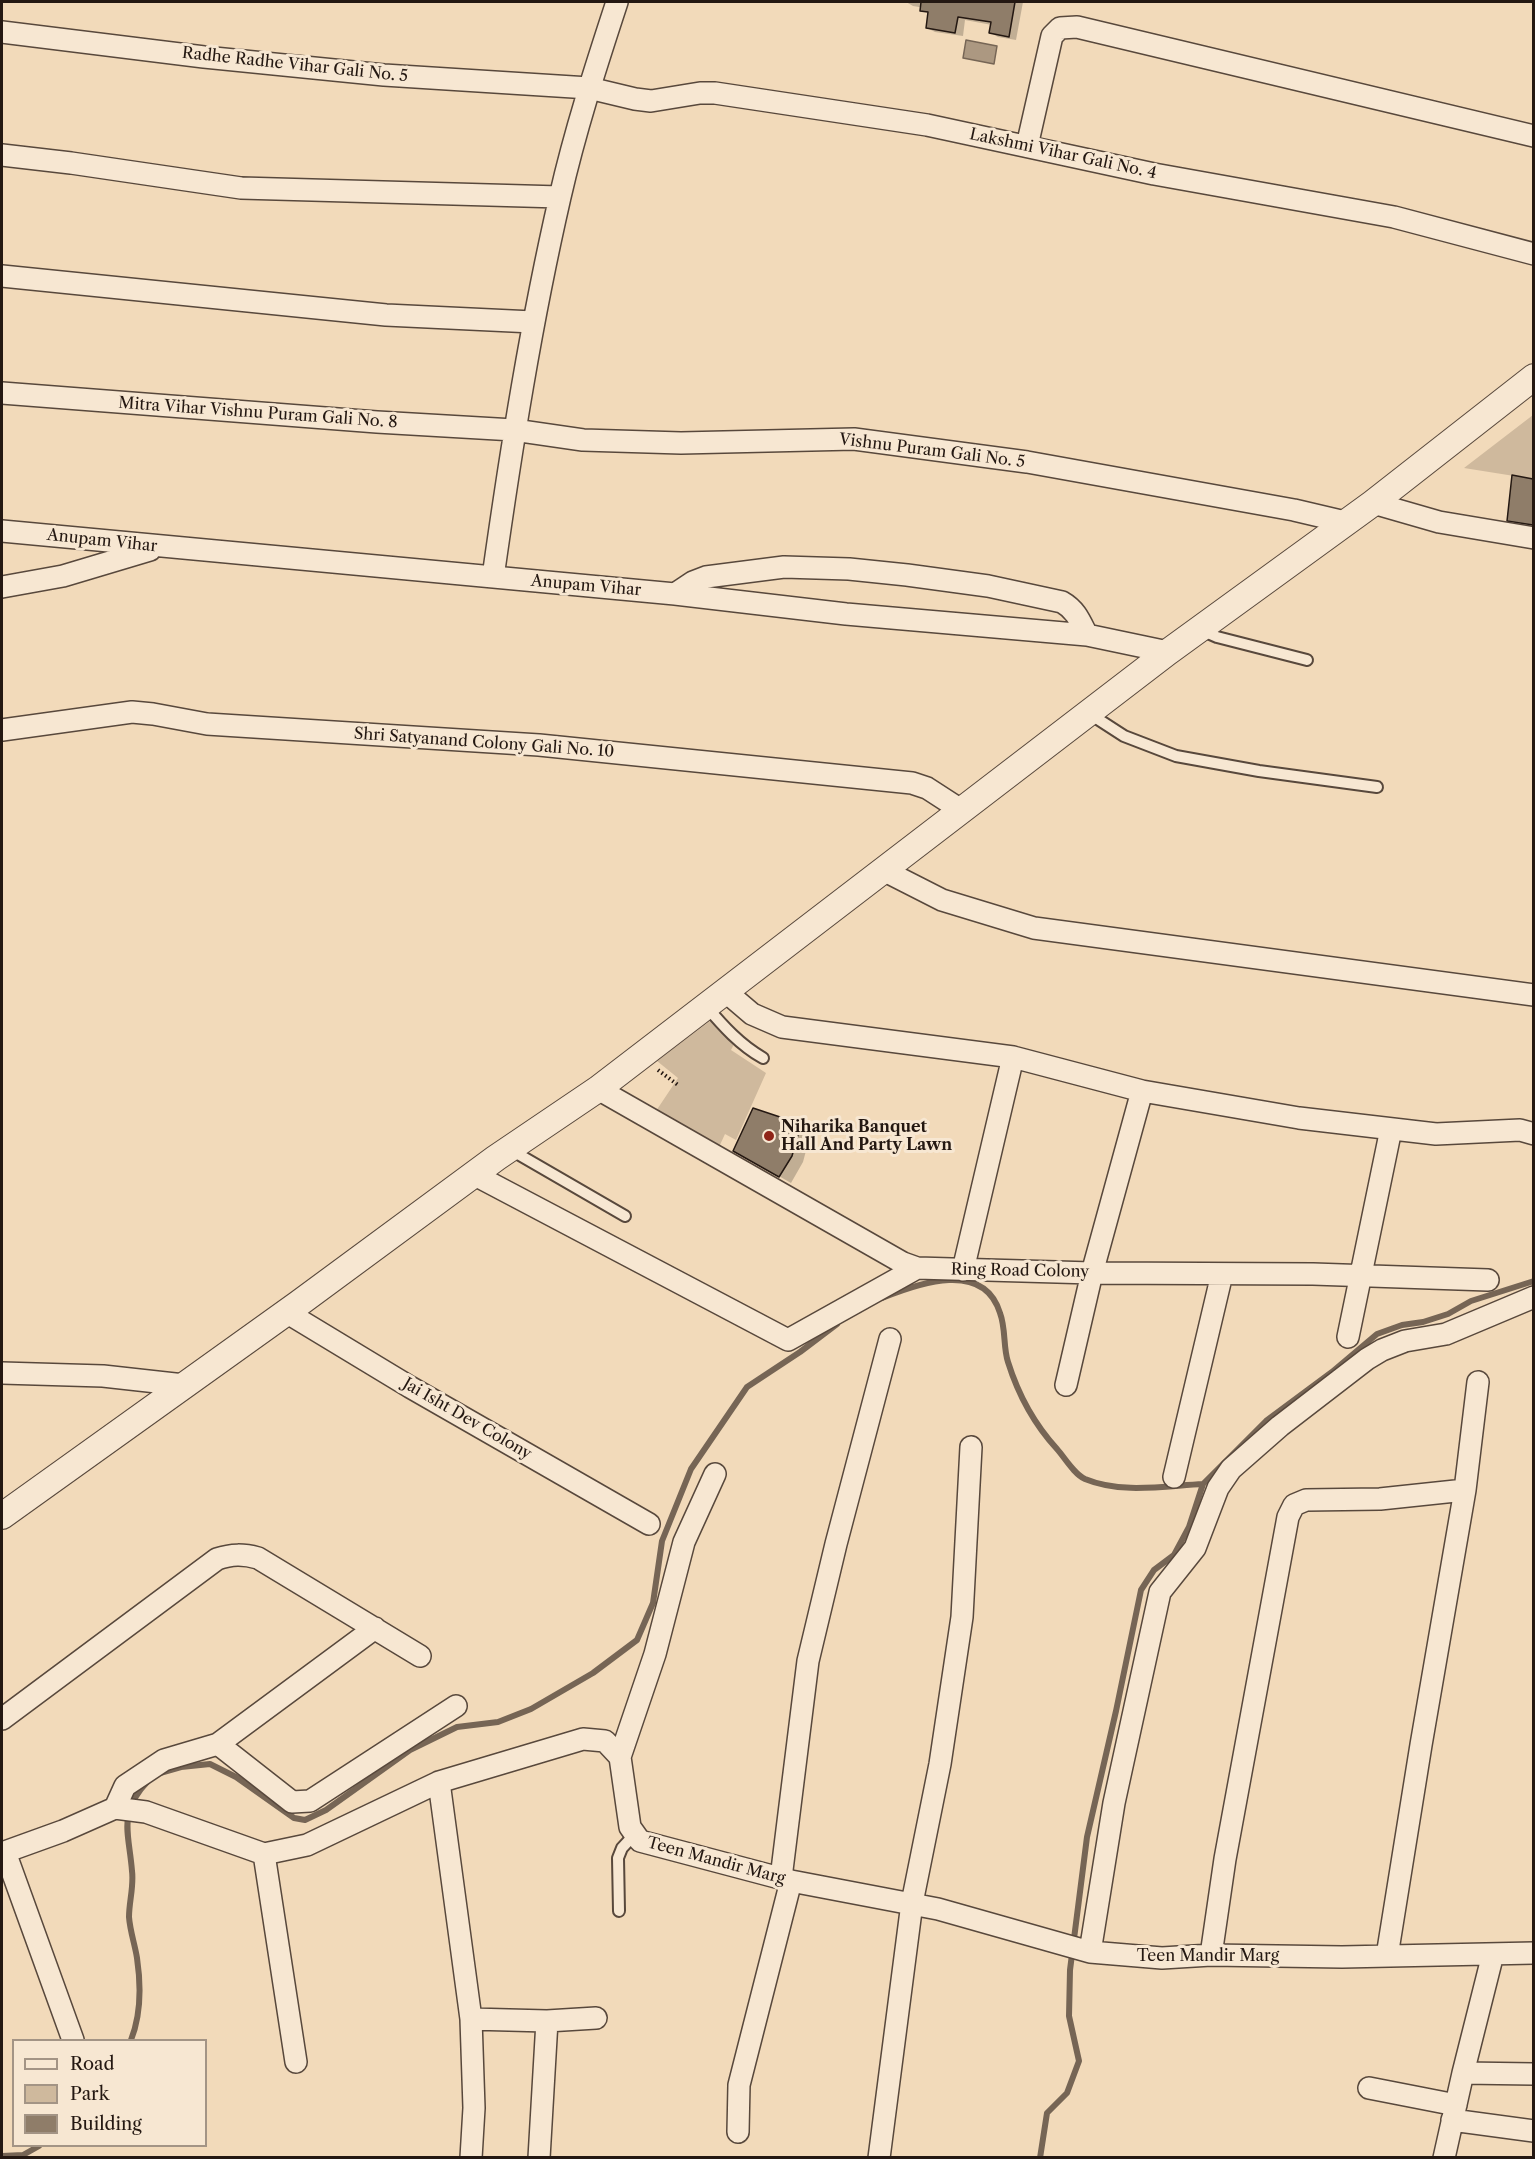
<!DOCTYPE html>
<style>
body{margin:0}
#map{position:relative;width:1535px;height:2159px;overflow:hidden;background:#f2daba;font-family:"Libre Caslon Text",serif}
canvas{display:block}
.frame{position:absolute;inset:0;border:3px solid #241812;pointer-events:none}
.legend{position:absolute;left:12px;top:2039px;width:195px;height:108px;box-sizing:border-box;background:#f7e7d2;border:2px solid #a39485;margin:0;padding:8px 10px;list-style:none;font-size:18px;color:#241812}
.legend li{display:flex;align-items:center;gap:12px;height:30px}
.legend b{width:30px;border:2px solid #a39485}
</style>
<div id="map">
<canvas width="1535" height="2159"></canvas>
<div class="frame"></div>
<ul class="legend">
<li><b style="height:8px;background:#f7e7d2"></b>Road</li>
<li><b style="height:16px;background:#cfb99d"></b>Park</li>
<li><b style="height:16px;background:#8f7d69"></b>Building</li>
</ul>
</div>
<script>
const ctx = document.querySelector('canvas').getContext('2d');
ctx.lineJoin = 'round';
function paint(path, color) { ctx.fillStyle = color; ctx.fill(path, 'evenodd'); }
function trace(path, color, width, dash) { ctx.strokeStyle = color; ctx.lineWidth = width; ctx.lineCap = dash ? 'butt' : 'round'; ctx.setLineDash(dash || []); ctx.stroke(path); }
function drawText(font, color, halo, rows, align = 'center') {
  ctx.font = font + ' "Libre Caslon Text",serif'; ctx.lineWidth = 6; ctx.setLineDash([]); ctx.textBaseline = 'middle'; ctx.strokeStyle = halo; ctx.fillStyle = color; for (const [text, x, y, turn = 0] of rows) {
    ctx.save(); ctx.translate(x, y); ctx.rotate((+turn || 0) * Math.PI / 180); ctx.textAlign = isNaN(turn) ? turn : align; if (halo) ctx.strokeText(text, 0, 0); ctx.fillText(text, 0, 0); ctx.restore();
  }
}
paint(new Path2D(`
 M1533,415v64l-69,-11z
 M710,1021l24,23 -3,6 35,23 -30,67 -11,-6 -6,13 -63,-36 22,-33 -21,-17z`), '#cfb99d');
const water = new Path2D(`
 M966,40l31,6 -3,18 -31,-6z`);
paint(water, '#ac9881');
trace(water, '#766555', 1.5);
paint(new Path2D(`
 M906,2h117l-7,38 -18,-3 -7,-4 1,-8 -27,-5 -2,16 -28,-4 -8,-4 4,-19 -18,-3z
 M1514,477l20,3v49l-13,-3 -12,-6z
 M800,1125l11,7 -8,30 -12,21 -56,-32z`), '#0003');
trace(new Path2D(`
 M882,1298c37,-15 102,-38 118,15 6,16 3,34 8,49 10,32 27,63 49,87 8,9 17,25 28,30 36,15 79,7 118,5l63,-63 66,-49 45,-38 25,-9 21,-3 25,-8 23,-13 63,-20
 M160,1773l21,-6 29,-3 26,13 58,41 11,2 21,-10 84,-60 47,-23 41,-5 33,-13 62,-36 44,-33 16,-37 9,-62 29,-72 56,-82 53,-35 37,-28
 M131,2040c10,-25 10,-55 6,-82 -2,-13 -7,-27 -8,-41 0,-15 5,-31 3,-46 -3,-39 -15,-58 17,-91
 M2,2156l21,-1 16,-9
 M1040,2158l7,-45 20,-20 12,-32 -10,-45 1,-46 17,-133 29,-126 25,-121 13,-20 20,-15 15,-28 14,-43`), '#766555', 6);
const building = new Path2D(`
 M921,2h94l-6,35 -20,-4 2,-11 -33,-5 -3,16 -29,-5 2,-16 -8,-1z
 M1512,475l21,4v46l-26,-4z
 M753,1108l48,16 -9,32 -13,21 -46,-26z`);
paint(building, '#8f7d69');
trace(building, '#241812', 1.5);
const service = new Path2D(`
 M1201,630l16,7 90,23
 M1090,714l34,22 52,20 83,15 118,16
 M706,1006c17,20 34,39 57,52
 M511,1150l114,66
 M619,1911l-1,-53 4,-10 13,-14`);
const minor = new Path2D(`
 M2,32l202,25 180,18 205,13 46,11 16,2 49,-8h15l212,32 227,49 240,43 140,37
 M1027,146l25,-110 8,-8 17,-1 457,109
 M2,155l69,8 170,25 319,9
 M2,276l384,39 147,7
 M2,393l375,29 137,8 69,10 98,3 173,-4 173,23 267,48 51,12
 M1373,503l66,19 95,16
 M2,531l673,63 171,20 241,21 81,17
 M493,577c18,-127 38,-254 67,-380 15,-66 36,-131 57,-195
 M2,587l61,-11 87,-26
 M675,594l18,-12 13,-5 78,-10 65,2 58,6 81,11 74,16c14,8 18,19 25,33
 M2,730l130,-18 21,2 54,10 332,21 373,38 15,5 34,22
 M883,870l59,30 92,28 500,67
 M725,991l27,23 30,13 231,30 129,34 157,27 137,16 84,-4 14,4
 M598,1089l305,174 14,5 175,5 221,1 175,6
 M473,1174l315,166 129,-72
 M963,1270l50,-213
 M286,1312l124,75 239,137
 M1348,1337l43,-208
 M2,1373l101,3 81,9
 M1066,1385l26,-112 50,-182
 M1174,1477l48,-203
 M2,1719l215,-160c15,-5 26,-5 41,-1l162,98
 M218,1744l74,58 18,-1 146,-95
 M620,1757l35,-103 29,-112 31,-68
 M439,1782l32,237 3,89 -3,50
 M115,1808l10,-22 39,-26 54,-16 157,-116
 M5,1852l68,188
 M2,1853l61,-22 52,-23 31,4 118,42 43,-9 132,-63 144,-43 22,2 15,16 10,70 10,14 151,40 147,28 152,43 72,6 49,-3 131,2 192,-4
 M264,1854l32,208
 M781,1878l27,-217 28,-117 54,-205
 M1090,1952l24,-149 46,-211 35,-44 23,-60 13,-19 49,-43 87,-67 15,-9 23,-9 41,-7 88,-37
 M1211,1955l14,-96 63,-342 6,-12 12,-5 74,-1 85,-9
 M1387,1956l34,-211 44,-255 13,-108
 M471,2019l76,2 49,-3
 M1463,2073l71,1
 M1369,2088l87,17
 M1452,2120l82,11
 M738,2132l1,-47 52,-204
 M539,2158l8,-137
 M879,2158l33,-255 28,-139 22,-147 9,-170
 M1444,2158l19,-85 30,-119`);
const tertiary = new Path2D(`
 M2,1516l296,-212 198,-146 102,-69 570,-437 205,-149 161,-126`);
trace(service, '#58483c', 14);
trace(minor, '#58483c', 24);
trace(tertiary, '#58483c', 28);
trace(new Path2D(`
 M658,1070l20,15`), '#241812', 4, [1.5, 3]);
trace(service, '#f7e7d2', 10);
trace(minor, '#f7e7d2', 21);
trace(tertiary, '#f7e7d2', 26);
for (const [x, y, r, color] of [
 [769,1136,6,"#8f2418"]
]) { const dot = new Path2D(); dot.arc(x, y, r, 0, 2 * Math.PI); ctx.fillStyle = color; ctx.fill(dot); trace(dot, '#f7e7d2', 2); }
drawText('16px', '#241812', '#f7e7d2', [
 ["Radhe Radhe Vihar Gali No. 5",295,65,6],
 ["Lakshmi Vihar Gali No. 4",1063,154,12],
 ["Mitra Vihar Vishnu Puram Gali No. 8",258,413,4],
 ["Vishnu Puram Gali No. 5",932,451,7],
 ["Anupam Vihar",102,541,6],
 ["Anupam Vihar",586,586,5],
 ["Shri Satyanand Colony Gali No. 10",484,743,4],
 ["Ring Road Colony",1020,1271,1],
 ["Jai Isht Dev Colony",467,1419,30],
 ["Teen Mandir Marg",716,1861,15],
 ["Teen Mandir Marg",1208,1956]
]);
drawText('bold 16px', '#241812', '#f7e7d2', [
 ["Niharika Banquet",781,1127],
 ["Hall And Party Lawn",781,1145]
], 'left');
</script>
